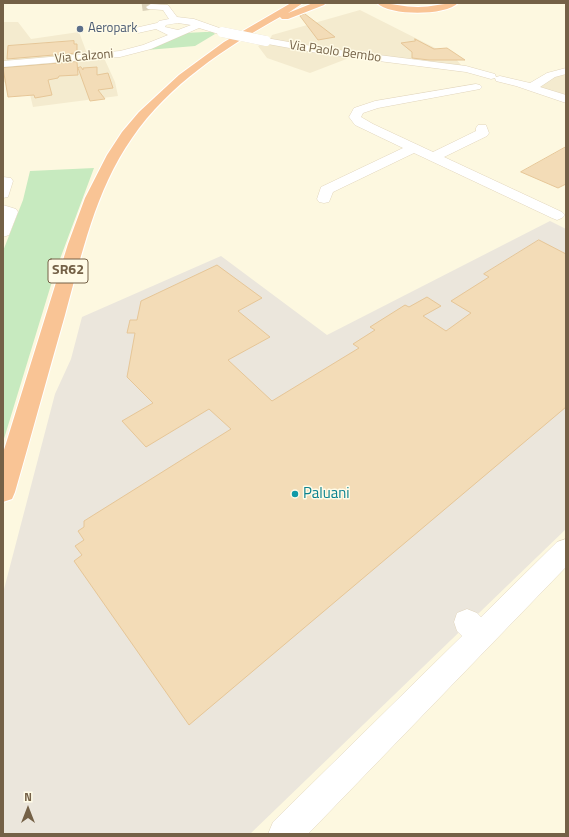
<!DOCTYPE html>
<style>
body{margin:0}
#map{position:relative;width:569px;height:837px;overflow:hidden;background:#fdf8e0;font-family:"Titillium Web",sans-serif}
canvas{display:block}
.frame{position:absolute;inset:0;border:4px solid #746147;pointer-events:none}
.north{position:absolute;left:8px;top:789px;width:40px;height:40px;-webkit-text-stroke:3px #fffbe7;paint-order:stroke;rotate:0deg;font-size:11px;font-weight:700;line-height:16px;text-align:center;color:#746147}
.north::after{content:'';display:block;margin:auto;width:14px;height:18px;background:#746147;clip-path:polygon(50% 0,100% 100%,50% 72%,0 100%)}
</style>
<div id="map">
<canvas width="569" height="837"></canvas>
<div class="frame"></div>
<div class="north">N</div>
</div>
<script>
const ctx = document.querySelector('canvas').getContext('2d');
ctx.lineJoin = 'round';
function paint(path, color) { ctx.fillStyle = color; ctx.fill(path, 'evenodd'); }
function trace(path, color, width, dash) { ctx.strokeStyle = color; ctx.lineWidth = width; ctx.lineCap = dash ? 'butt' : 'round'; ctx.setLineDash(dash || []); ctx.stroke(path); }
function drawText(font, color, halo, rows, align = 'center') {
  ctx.font = font + ' "Titillium Web",sans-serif'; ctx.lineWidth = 3; ctx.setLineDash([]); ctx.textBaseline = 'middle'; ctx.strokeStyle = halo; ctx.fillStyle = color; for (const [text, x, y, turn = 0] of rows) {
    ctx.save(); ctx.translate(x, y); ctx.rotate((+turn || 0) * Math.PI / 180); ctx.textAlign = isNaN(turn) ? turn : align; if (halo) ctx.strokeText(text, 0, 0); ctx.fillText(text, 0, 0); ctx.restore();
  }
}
paint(new Path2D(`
 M360,10l95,48 7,8 -108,-13 -5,5 -39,15 -43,-15 -9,-12 12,-7 2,-4z
 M3,22h15l13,17 48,-7 10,27 15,-1 11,24 3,14 -85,11 -4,-17 -26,-8z
 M566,72v25l-28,-9 12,-10z`), '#f4ebcf');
paint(new Path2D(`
 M550,221l16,8v300l-316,305h-247v-241l52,-199 16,-35 11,-42 139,-61 106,79z`), '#ebe6dc');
paint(new Path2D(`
 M205,32h8l2,2 -20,12 -48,4 38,-17z
 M94,168l-40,107 -51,167v-191l20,-51 7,-29z`), '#c7eabf');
const building = new Path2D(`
 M305,14l30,23 -17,3 -18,-24z
 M415,39l19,10 13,-1 18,12h-36l-17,-2v-6l-11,-9 14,-2z
 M74,41v3h3v9l-70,6 1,-13z
 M77,62l1,13 -19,1 -1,2 -10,2 4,15 -17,3 -1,-3 -26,2 -5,-29z
 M81,67l2,3v-2l14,-1v8l11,-2 5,15 -15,2 7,9 -15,2 -12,-33z
 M566,147v37l-8,4 -37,-16z
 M539,240l27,14v153l-377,318 -115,-164 8,-6 -7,-9 9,-6 -6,-9 6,-4v-6l147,-92 -22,-20 -63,38 -24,-26 31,-18 -26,-26 8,-44h-8l3,-13h7l4,-19 76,-36 45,33 -24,13 32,26 -42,23 44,41 87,-53 -6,-4 22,-14 -5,-3 35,-22 4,2 18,-10 14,9 -18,10 23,15 25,-18 -20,-12 38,-24 -5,-3z`);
paint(building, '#f3dcb7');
trace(building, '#e6c697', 1);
trace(new Path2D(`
 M142,6l7,-1`), '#dbd2ba', 10, [10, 5]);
const minor = new Path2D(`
 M151,4l17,1 9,12 17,2 31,11 2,2 -5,3 -23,-7 -48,21 -31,8 -117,10v-6l117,-10 23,-6 25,-10 -12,-6 -18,4 -5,-3 2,-2 22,-5 2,-2 10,-2 -6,-9 -15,-1 -2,-2zM178,23l13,2 -13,5 -13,-3 1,-2z
 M266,38l57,10 143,18 29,8 1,3 4,-1 30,7 17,-10 19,-5v6l-11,3 -15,10 26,8v8l-50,-17 -20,-5 -1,-3 -4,1 -25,-7 -143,-18 -61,-11 -1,-2 1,-2z
 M476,84l4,1 2,2 -2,2 -102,19 -15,5 -2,4 12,7 60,28 43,-21v-3l2,-3h8l3,8 -2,3 -43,21 118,55 3,3 -3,3 -5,2 -5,-2 -138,-65 -81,39 -4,10 -5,1 -5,-1 -2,-3 4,-12 82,-39 -48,-23 -6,-8 5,-9 21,-7z
 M3,177l8,1 2,3 -5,16 -5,1z
 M3,205l13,4 2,3 -9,23 -6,2z
 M566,539v28l-258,267h-40l5,-12 189,-186 -5,-5 -3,-9 3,-9 10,-4 10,4 4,4 76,-75z`);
const highway = new Path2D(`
 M291,3h12l-15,10 25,-10h13l-2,2 -36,14h-6l-2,-2c-54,30 -112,68 -148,121 -37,53 -50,116 -67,177 -17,59 -33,118 -50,177l-3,7 -9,3v-49l65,-209 17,-46 22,-43 15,-23 17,-20 40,-37 45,-33z
 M377,3c14,0 27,4 41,4 13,0 26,-4 40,-4 -12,13 -69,13 -81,0z`);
trace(minor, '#e1d5bc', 1);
trace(highway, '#fff', 2);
paint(minor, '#fff');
paint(highway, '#f9c495');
const minorBridge = new Path2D(`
 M222,32l44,9`);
trace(minorBridge, '#e1d5bc', 10, []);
trace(minorBridge, '#fff', 10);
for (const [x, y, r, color] of [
 [80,29,4,"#5c6f8a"],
 [295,494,4,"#0f9aa8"]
]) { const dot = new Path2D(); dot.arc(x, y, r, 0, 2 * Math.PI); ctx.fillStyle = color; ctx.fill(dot); trace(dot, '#fffbe7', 1.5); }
drawText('13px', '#4e5e75', '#fffbe7', [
 ["Aeropark",88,29]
], 'left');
drawText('13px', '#746147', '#fffbe7', [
 ["Via Paolo Bembo",335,52,8],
 ["Via Calzoni",84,57,-5]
]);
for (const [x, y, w] of [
 [68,271,40]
]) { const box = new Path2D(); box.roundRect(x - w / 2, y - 12, w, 24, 3); ctx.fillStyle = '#fffbe7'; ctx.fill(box); trace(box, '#746147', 1); }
drawText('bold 14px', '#746147', null, [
 ["SR62",68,271]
]);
drawText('15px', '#0d838f', '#fffbe7', [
 ["Paluani",303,494]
], 'left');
</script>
